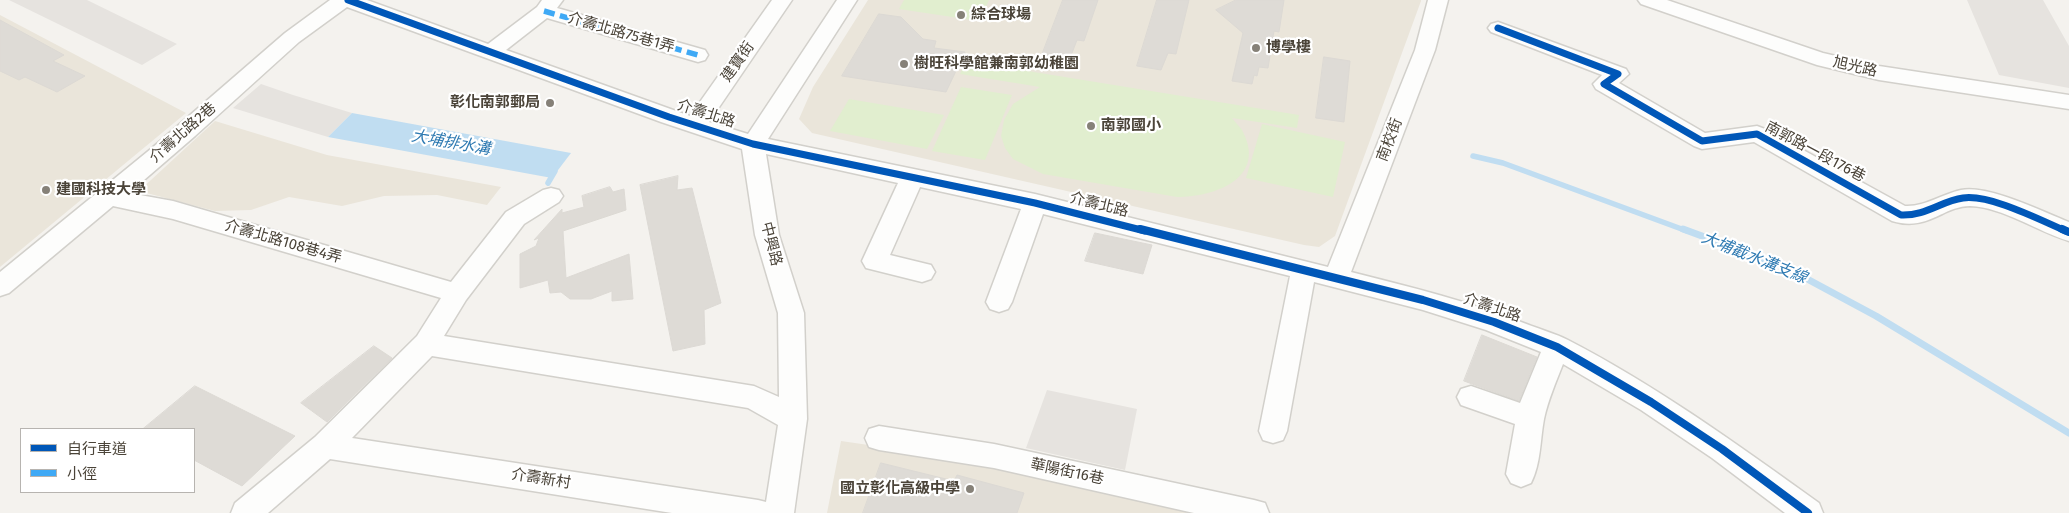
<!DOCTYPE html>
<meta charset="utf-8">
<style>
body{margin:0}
#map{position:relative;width:2069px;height:513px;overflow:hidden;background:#f4f2ee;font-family:"Fira Sans","Noto Sans TC",sans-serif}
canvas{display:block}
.legend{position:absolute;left:20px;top:428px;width:175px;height:65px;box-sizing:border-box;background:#fff;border:1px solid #b7b4b0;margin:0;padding:6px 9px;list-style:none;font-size:15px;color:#4b4439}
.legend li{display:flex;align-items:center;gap:10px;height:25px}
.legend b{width:25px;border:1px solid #b7b4b0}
</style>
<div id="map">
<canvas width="2069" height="513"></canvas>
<ul class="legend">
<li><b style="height:6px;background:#0057b8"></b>自行車道</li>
<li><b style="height:6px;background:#3fa9f5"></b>小徑</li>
</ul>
</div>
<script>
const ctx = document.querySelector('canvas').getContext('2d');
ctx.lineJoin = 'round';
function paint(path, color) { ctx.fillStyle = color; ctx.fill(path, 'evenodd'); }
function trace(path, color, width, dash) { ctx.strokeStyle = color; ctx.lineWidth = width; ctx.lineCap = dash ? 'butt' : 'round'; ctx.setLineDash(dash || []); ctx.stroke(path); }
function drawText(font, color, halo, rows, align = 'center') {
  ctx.font = font + ' "Fira Sans","Noto Sans TC",sans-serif'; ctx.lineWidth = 4.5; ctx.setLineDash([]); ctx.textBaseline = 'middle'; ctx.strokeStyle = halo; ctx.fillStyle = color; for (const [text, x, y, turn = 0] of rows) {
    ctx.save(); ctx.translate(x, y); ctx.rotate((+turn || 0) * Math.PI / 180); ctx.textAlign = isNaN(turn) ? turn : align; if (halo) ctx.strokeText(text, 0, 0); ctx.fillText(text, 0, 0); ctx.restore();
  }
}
paint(new Path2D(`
 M868,0h553v1l-86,235 -16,11 -15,-2 -492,-112 -13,-14 14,-32z
 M0,15l186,98 -186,154z
 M215,121l112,34 174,32 -14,18 -50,-10 -53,1 -42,10 -53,-9 -38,13 -36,1 -76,-20z
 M841,441l145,21 233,51h-392z`), '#eae5da');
paint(new Path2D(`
 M904,0h85l-10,21 -80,-12z
 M966,61l333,54 -2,13 -65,-10c3,4 7,8 10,12 26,48 -27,67 -65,67l-134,-23 -30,-15 -8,-11 -4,-12 3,-16 9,-16 27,-17 -80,-13z
 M961,87l51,8 -27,65 -53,-9z
 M849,99l95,16 -17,34 -97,-18z
 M1262,124l83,18 -12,55 -87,-19z`), '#e1eecf');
paint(new Path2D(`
 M9,0h78l90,44 -35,21z
 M1967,0h76l26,46v42l-70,-13z
 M261,84l32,11 59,18 -24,24 -95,-29z
 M1047,390l90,19 -12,61 -99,-22z`), '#e6e3df');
paint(new Path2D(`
 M352,113l219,40 -19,25 -224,-41z`), '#c0ddf1');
trace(new Path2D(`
 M1473,156l30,7 184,68
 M548,183l7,-12`), '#c0ddf1', 5.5);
trace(new Path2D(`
 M1683,229l100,37 93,50 193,117`), '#c0ddf1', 7);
const building = new Path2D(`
 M1063,0h35l-14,41 -7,-1 -7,18 -28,-3z
 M1157,0h32l-13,54 -8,-1 -7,17 -24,-4z
 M1236,0h48l-5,32 -5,-1 -6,37 -9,-1 -2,9 -3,-1 -2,9 -20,-3 11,-48 -27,-23z
 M879,14l22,3 22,22 13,2 -2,7 31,4 -19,40 -104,-16z
 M0,20l64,35 -11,6 32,15 -28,16 -32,-15 -6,3 -19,-9z
 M1324,57l26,4 -6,61 -28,-4z
 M678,176l-1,14 15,-2 29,115 -17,7 1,34 -32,7 -33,-166z
 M610,187l3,5 11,-3 2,21 -63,21 3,47 63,-24 4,45 -21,2v-10l-21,8h-21l-9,-7 -11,1 -2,-13 -28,8v-34l16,-8 3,-8 -5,2 28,-31v4l22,-6 -2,-11z
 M1095,233l57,12 -9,29 -58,-13z
 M1482,335l55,22 -18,44 -55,-20z
 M374,346l18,12 -65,64 -26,-19z
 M195,386l100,50 -53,50 -48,-26v-31h-51z
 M881,463l73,18 3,-6 67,18 -7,20h-154z`);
paint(building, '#dedbd6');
trace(building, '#dcd9d4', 1);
const minor = new Path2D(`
 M330,0h37l121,44 49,-37 5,-7h21l-6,8 148,42 3,5 -3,5 -7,2 -151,-44 -41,32 184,66 82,-116h20l-83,122 39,12 89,-134h20l-89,139 267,55 293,73 87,-217 13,-50h20l-13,50 -84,222c60,15 120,30 178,53 13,5 27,9 39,15 89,46 170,105 251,163l4,10h-38l-73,-55 -71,-48 -78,-46c-7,18 -15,36 -19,55 -4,21 -3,44 -13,64l-10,4 -10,-4 -5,-9 9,-50 -54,-19 -4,-8 4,-8 10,-3 49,17 21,-51 -55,-22 -63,-20 -109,-28 -27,149 -4,9 -10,3 -10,-3 -4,-9 31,-155 -247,-62 -31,88 -4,7 -9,3 -9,-3 -4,-7 35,-93 -101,-22 -30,68 41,10 4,7 -4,7 -9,3 -56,-14 -4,-7 36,-78 -132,-29 13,81 25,78 3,106 -13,94h-122l-342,-54 -62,54h-37l4,-10 80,-66 102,-101 24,-38 -268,-79 -60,-13 -104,87 -9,3v-24l152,-124 133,-115zM347,7l314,115 81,27 13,86 23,78 1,84 -25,-11 -310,-50 22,-36 58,-76 35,-22 4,-6 -4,-6 -8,-2 -8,2 -37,22 -55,70 -278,-81 -44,-8 66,-57 104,-94zM432,356l316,52 30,17 -12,77 -8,-2 -406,-62z
 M1638,0h29l156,53 56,13 190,29v14l-190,-29 -62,-15 -176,-61z
 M1498,22l128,47 3,5 -10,9 86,50 52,-7 8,3 140,77c20,1 37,-12 56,-16 26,-6 83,22 108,32v19c-31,-9 -66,-34 -99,-35 -27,0 -42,26 -78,15l-138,-79 -52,7 -8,-3 -98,-57 -3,-5 9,-9 -111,-43 -3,-4 3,-4z
 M879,426l115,18 260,56 11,3 4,10h-75l-200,-45 -115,-18 -10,-3 -4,-9 4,-9z`);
trace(minor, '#d2d0cb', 3);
paint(minor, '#fdfdfc');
trace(new Path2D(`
 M544,11l154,44`), '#3fa9f5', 5.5, [11, 5.5]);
trace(new Path2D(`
 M348,0l321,117 84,27 282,59 110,28
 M1498,28l120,46 -14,10 98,57 55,-7 144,81c25,1 40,-14 62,-17 27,-4 77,22 103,33`), '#0057b8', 7);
trace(new Path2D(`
 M1140,229l283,71 71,22 63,25 94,55 71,47 86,64
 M2062,229l7,3`), '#0057b8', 8);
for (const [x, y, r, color] of [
 [961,15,5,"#868178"],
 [1256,48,5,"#868178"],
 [904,64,5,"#868178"],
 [550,103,5,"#868178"],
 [1091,126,5,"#868178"],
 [46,190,5,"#868178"],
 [970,489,5,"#868178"]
]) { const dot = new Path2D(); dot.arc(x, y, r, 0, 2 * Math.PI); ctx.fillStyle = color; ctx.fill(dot); trace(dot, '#fff', 2); }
drawText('bold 15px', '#4b4439', '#fff', [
 ["綜合球場",971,15],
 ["博學樓",1266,48],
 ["樹旺科學館兼南郭幼稚園",914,64],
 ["彰化南郭郵局",540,103,"right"],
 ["南郭國小",1101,126],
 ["建國科技大學",56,190],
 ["國立彰化高級中學",960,489,"right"]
], 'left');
drawText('15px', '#4b4439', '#fff', [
 ["介壽北路75巷1弄",621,33,16],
 ["建寶街",738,62,-55],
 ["旭光路",1855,67,13],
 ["介壽北路",706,114,18],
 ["介壽北路2巷",183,133,-41],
 ["南校街",1390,140,-69],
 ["南郭路一段176巷",1815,152,28],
 ["介壽北路",1099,205,14],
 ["介壽北路108巷4弄",283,242,16],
 ["中興路",771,244,76],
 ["介壽北路",1492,308,19],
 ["華陽街16巷",1067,472,12],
 ["介壽新村",541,479,9]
]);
drawText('italic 16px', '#2e7ab2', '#fff', [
 ["大埔排水溝",451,143,10],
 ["大埔截水溝支線",1754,258,22]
]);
</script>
